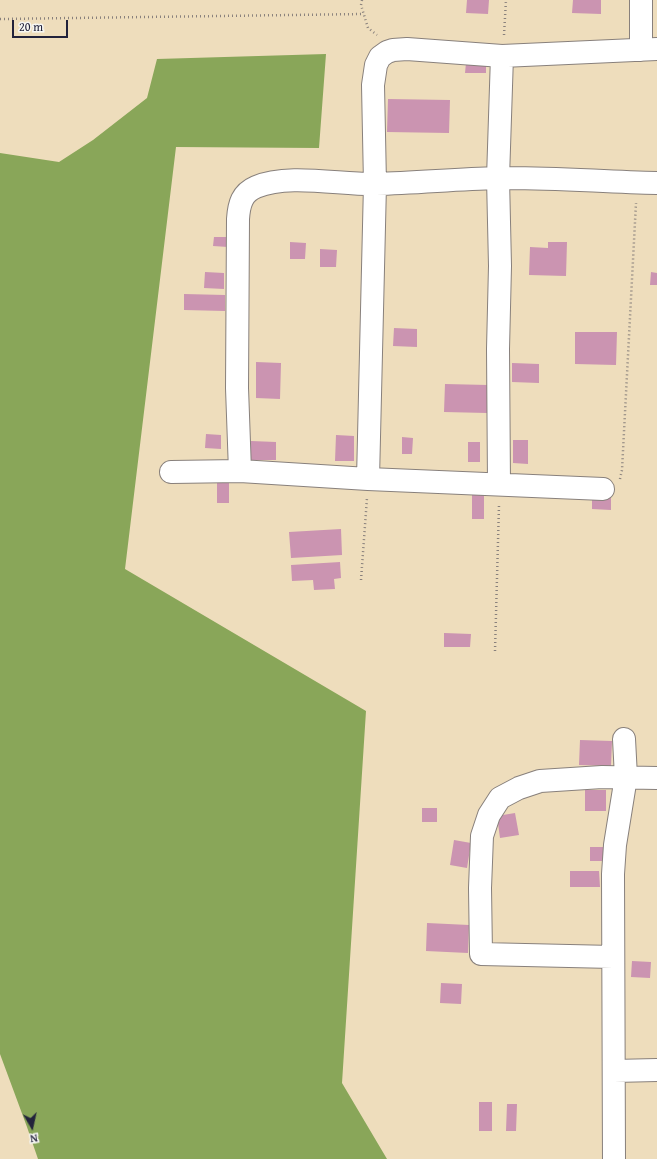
<!DOCTYPE html>
<style>
body{margin:0}
#map{position:relative;width:657px;height:1159px;overflow:hidden;background:#eeddbc;font-family:"Gentium Book Plus",serif}
canvas{display:block}
.north{position:absolute;left:12px;top:1107px;width:40px;height:40px;-webkit-text-stroke:3px #f6f6f2;paint-order:stroke;rotate:171deg;font-size:11px;font-weight:700;line-height:16px;text-align:center;color:#22223b}
.north::after{content:'';display:block;margin:auto;width:14px;height:18px;background:#22223b;clip-path:polygon(50% 0,100% 100%,50% 72%,0 100%)}
.scale{position:absolute;left:12px;top:20px;width:56px;height:18px;box-sizing:border-box;border:2px solid #22223b;border-top:0;padding-left:5px;font-size:12px;line-height:14px;white-space:nowrap;color:#22223b;-webkit-text-stroke:3px #f6f6f2;paint-order:stroke}
</style>
<div id="map">
<canvas width="657" height="1159"></canvas>
<div class="north">N</div>
<div class="scale">20 m</div>
</div>
<script>
const ctx = document.querySelector('canvas').getContext('2d');
ctx.lineJoin = 'round';
function paint(path, color) { ctx.fillStyle = color; ctx.fill(path, 'evenodd'); }
function trace(path, color, width, dash) { ctx.strokeStyle = color; ctx.lineWidth = width; ctx.lineCap = dash ? 'butt' : 'round'; ctx.setLineDash(dash || []); ctx.stroke(path); }
paint(new Path2D(`
 M326,54l-7,94 -143,-1 -51,422 241,142 -24,372 45,76h-349l-11,-32 -27,-73v-901l59,9 34,-22 54,-42 10,-39z`), '#89a659');
paint(new Path2D(`
 M467,0h22l-1,14 -22,-1z
 M573,0h28v14l-29,-1z
 M466,63h20v10h-21z
 M388,99l62,1 -1,33 -62,-1z
 M214,237h15l-1,10 -15,-1z
 M290,242l16,1 -1,16h-15z
 M548,242h19l-1,34 -37,-1 1,-28 18,1z
 M320,249l17,1 -1,17h-16z
 M205,272l19,1v16l-20,-1z
 M651,272l6,1v12h-7z
 M184,294l41,1v16l-41,-1z
 M394,328l23,1v18l-24,-1z
 M575,332h42l-1,33 -41,-1z
 M256,362l25,1 -1,36 -24,-1z
 M512,363l27,1v19l-27,-1z
 M445,384l43,1 -1,28 -43,-1z
 M206,434l15,1v14l-16,-1z
 M336,435l18,1v25h-19z
 M402,437l11,1 -1,16h-10z
 M513,440h15v24l-15,-1z
 M251,441l25,1v18h-25z
 M468,442h12v20h-12z
 M217,480h12v23h-12z
 M472,495h12v24h-12z
 M592,495l19,1v14l-19,-1z
 M341,529l1,26 -51,3 -2,-26z
 M340,562l1,16 -7,1 1,10 -21,1 -1,-10 -21,1 -1,-16z
 M444,633l27,1 -1,13h-26z
 M580,740l32,1 -1,25 -32,-1z
 M585,790h21v21h-21z
 M422,808h15v14h-15z
 M515,813l4,22 -19,3 -3,-22z
 M454,840l17,3 -4,25 -17,-3z
 M590,847h13v14h-13z
 M570,871h29l1,16h-30z
 M427,923l42,2 -1,28 -42,-2z
 M632,961l19,1 -1,16 -19,-1z
 M441,983l21,1 -1,20 -21,-1z
 M479,1102h13v29h-13z
 M507,1104h10l-1,27h-10z`), '#cb94b1');
const minor = new Path2D(`
 M641,50v-50
 M240,471l-3,-83 1,-169c1,-15 4,-26 18,-32 32,-14 85,-2 120,-3 40,-1 81,-5 121,-6 53,-1 107,4 160,5
 M171,472l69,-1 128,8 235,10
 M368,479l7,-295 -2,-99 3,-20 4,-8 7,-5 6,-2 14,-1 95,7 155,-7
 M499,484l-1,-135 2,-83 -2,-88 4,-122
 M613,957l-132,-3 -1,-66 2,-52 7,-21 11,-17 19,-10 21,-7 62,-4 55,1
 M614,1071l43,-1
 M614,1159l-1,-285 2,-29 11,-68 -2,-38`);
trace(minor, '#88807c', 24);
trace(new Path2D(`
 M362,0l-1,5 7,23 9,7
 M0,19l364,-5
 M504,35l2,-35
 M620,479l2,-9 14,-267
 M361,580l6,-82
 M495,651l4,-146`), '#88807c', 2.5, [1, 3]);
trace(minor, '#fff', 22);
</script>
